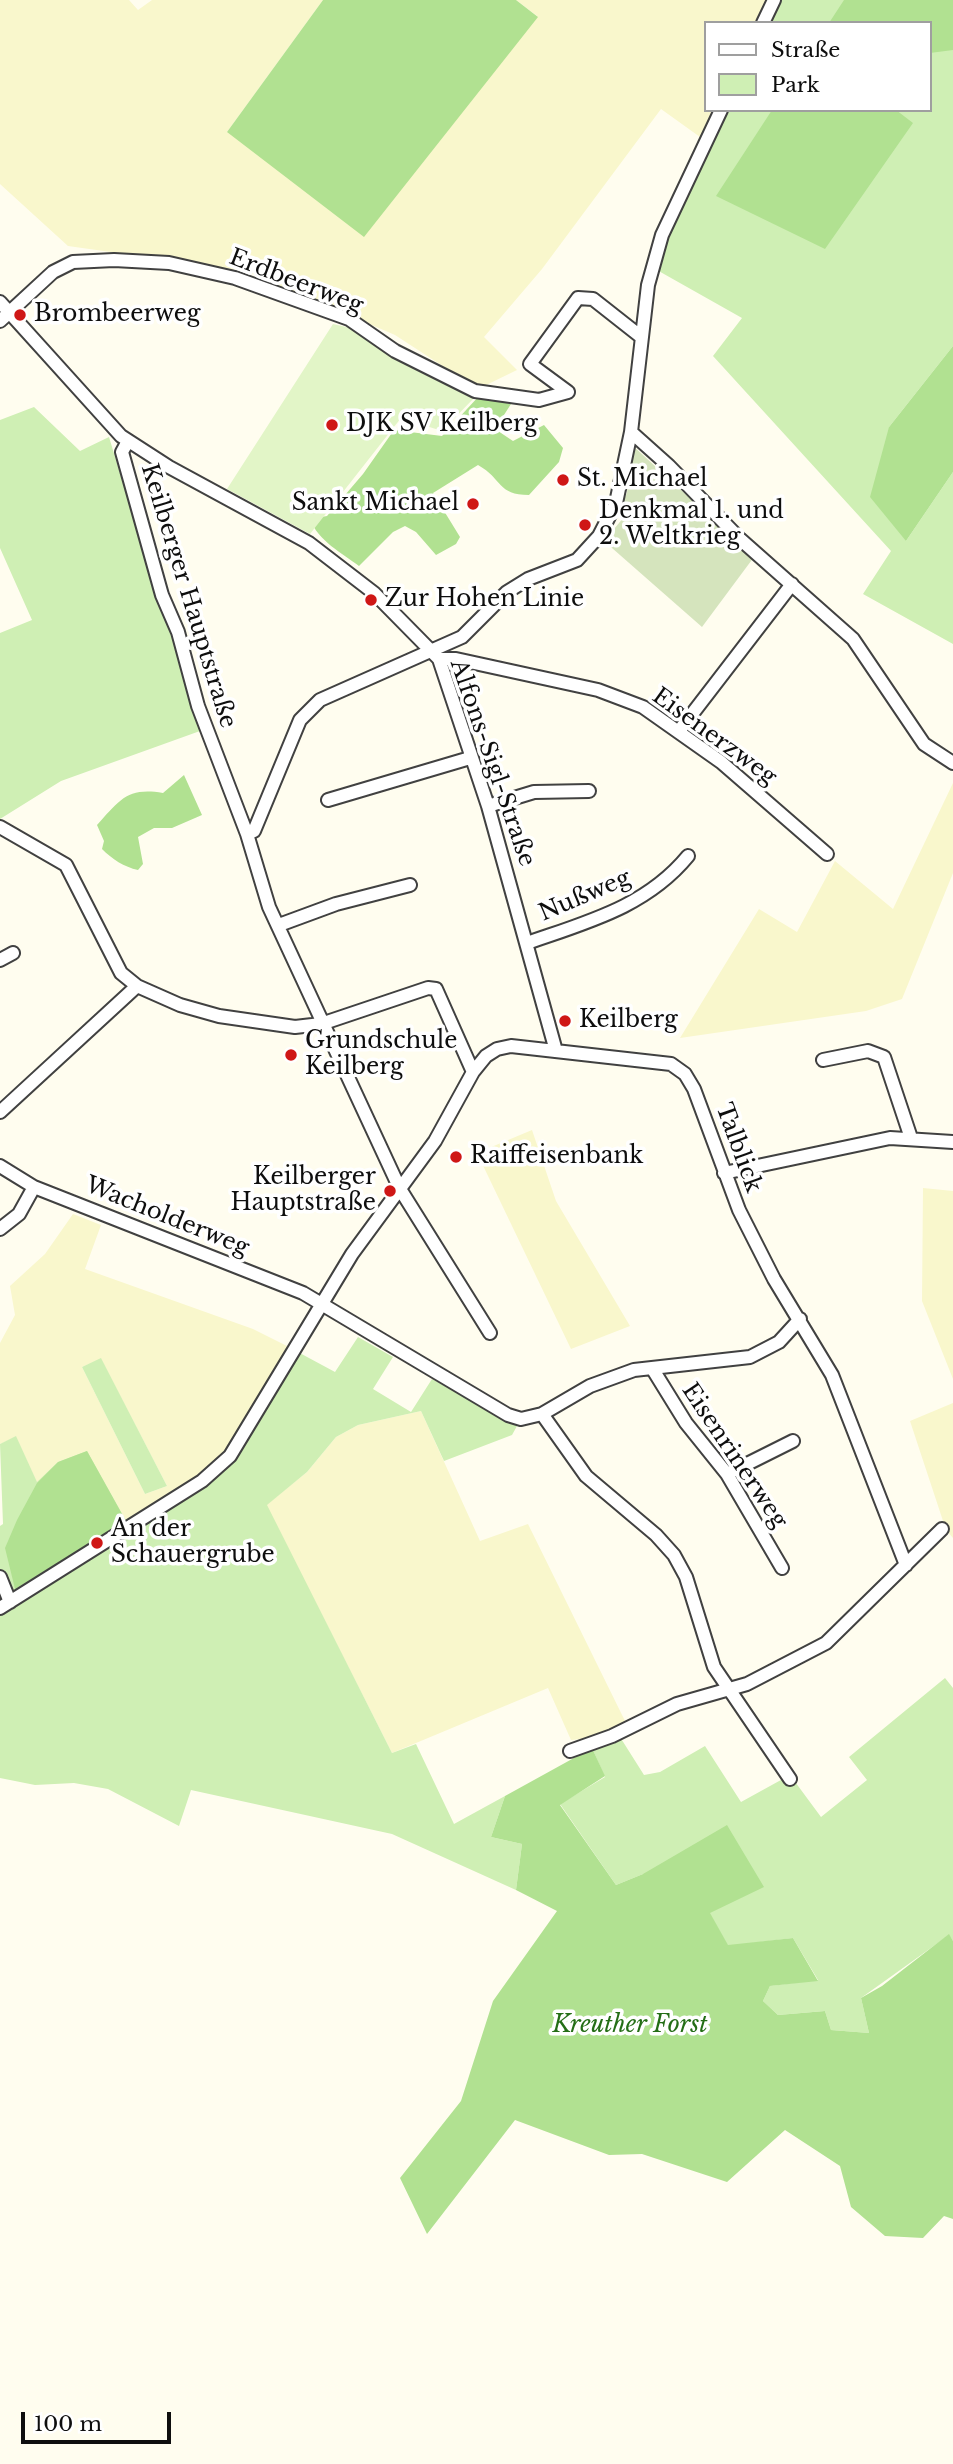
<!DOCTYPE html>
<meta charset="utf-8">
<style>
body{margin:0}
#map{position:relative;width:953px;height:2464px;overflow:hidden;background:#fffdef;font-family:"Libre Baskerville",serif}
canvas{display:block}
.legend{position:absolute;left:704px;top:21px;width:228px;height:91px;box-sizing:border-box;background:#fff;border:2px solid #9f9f9f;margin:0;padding:9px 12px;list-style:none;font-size:21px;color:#0e0e0e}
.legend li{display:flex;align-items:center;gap:14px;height:35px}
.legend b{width:35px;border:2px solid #9f9f9f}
.scale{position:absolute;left:21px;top:2412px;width:150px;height:32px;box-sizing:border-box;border:4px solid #0e0e0e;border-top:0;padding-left:9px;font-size:21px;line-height:24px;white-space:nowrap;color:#0e0e0e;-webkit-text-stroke:5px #fff;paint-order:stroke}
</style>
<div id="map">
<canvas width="953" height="2464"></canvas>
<ul class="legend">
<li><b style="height:9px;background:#fff"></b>Straße</li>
<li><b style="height:19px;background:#cfefb4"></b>Park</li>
</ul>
<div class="scale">100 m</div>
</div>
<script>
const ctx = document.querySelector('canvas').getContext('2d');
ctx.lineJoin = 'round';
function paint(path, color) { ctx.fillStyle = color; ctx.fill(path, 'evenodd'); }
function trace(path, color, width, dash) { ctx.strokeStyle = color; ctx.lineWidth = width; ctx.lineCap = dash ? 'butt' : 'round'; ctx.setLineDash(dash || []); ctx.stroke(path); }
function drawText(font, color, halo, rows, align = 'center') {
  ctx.font = font + ' "Libre Baskerville",serif'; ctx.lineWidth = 7; ctx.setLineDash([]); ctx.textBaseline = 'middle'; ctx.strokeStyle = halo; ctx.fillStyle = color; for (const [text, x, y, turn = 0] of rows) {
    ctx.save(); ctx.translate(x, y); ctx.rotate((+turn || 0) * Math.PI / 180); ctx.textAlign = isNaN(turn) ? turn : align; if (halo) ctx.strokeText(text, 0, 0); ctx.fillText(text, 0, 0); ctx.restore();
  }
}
paint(new Path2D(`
 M0,0h129l9,10 14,-10h171l-96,132 310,-116 -21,-16h251l-11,23h-50v87h7l-13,27 -39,-28 -119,160 -58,68 33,33 -39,19 -83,-54 -149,-64 -178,-25 -68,-62z
 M953,783v90l-51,126 -36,12 -186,27 79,-129 38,23 38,-71 58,48z
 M532,1130l24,71 74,125 -59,23 -94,-196z
 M923,1188l30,3v188l-31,-78z
 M73,1214l28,11 -16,44 168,60 36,18 -65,104 -23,24 -75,46 -39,-69 -29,10 -21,21 -21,-46 -16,7v-101l15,-28 -5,-29 35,-32zM101,1359l66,127 -22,8 -63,-127z
 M953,1403v135l-7,-8 -36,-109z
 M421,1411l59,130 48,-17 98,199 -34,15 -21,2 -23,-52 -156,65 -126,-248 41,-33 29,-35 22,-12z`), '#f9f7cc');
paint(new Path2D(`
 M767,0h186v346l-64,81 17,114 47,-69v172l-90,-50 28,-43 -178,-195 29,-38 -94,-53 65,-155h217v-87h-174z
 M34,407l46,44 29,-14 49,162 16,38 26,94 -139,50 -61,38v-186l32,-13 -32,-72v-128z
 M358,1337l35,20 -20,32 38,23 21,-33 85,47 -5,9 -68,26 -23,-50 -63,14 -22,12 -29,35 -40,33 125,248 24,-9 38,80 51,-28 -14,41 31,7 -6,46 -124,-56 -201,-44 -12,36 -71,-37 -34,-6 -39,2 -35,-7v-252l3,-2 -3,-80 16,-8 21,46 21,-20 29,-11 39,70 75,-46 23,-24 5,9 67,-109 39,21z
 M101,1358l66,128 -22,8 -63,-127z
 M945,1678l8,10v253l-4,-6 -88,63 8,35 -38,-3 -6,-19 -47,4 -15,-14 7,-15 48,-6 -25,-42 -65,8 -19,-33 -66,-39 -27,11 -56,-81 45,-27 -13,-29 28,-11 24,38 16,-3 45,-26 36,56 49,-27 31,42 46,-37 -18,-23z`), '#cfefb4');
paint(new Path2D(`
 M323,0h193l22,17 -174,220 -137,-105z
 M844,0h109v50l-23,3v-30h-101z
 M772,110h124l17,13 -88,126 -109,-53z
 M953,346v126l-47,69 -36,-44 19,-70z
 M479,396l32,8 -16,25 18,12 31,-16 19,23 -4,14 -30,33c-32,0 -26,-16 -51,-30l-45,28 27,44 -4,7 -20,11 -20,-23 -11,-6 -12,6 -34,34c-17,-13 -41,-25 -49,-47l17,-3 36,-42 31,-44 48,6z
 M184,775l18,40 -30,13h-18l-16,9 5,27 -5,6c-14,-3 -26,-11 -36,-21l2,-8 -7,-16c23,-25 30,-38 66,-32z
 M87,1451l39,70 -111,68 -10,-41 12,-28 20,-37 21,-21z
 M592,1748l13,28 -45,29 56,80 27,-11 84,-49 37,62 -54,26 18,32 65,-7 25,43 -48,5 -7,15 15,14 47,-4 6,19 38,3 -8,-35 21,-12 67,-52 4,7v278l-9,-3 -21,22 -38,-2 -34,-29 -11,-41 -55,-36 -58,52 -85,-28 -33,1 -94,-35 -88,114 -27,-56 61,-77 32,-100 64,-90 -41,-21 6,-46 -31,-7 14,-41z`), '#b1e191');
paint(new Path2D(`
 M632,445l122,112 -52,70 -98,-86 20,-24 -4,-10 7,-14z`), '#d5e4bd');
paint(new Path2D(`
 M333,324l22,5 120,68 -33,34 -41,-13 -91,116 -83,-45z`), '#e2f5c7');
const street = new Path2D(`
 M763,23l11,-23
 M0,302l121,134 48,31 140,76 65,50 65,66 49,147 68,245
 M0,321l53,-49 20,-10 41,-2 55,3 66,15 114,41 46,32 80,40 64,9 29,-8
 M568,392l-38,-28 48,-66 15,1 47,37
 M631,432l38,34 71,73 113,100 71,105 29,19
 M128,441l-6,11 40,143 16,37 20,74 49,128 22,73 131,282 90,144
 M439,659h17l142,31 45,17 78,55 106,92
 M679,731l113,-147
 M328,800l142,-42
 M488,806l46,-14 55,-1
 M0,827l66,38 55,108 16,13 43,19 39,11 76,11 26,-3 107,-36 8,1 37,83
 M247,834l7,-3 46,-111 20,-20 142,-63 45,-45 21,-13 49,-19 22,-24 17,-33 15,-71 17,-147 14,-50 59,-125
 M279,925l57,-21 74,-19
 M527,943c60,-21 119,-36 161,-87
 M0,960l13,-7
 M823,1060l45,-9 16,6 27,81
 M0,1112l137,-126
 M0,1166l34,21 269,106 205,122 13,4 21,-5 48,-28 44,-16 116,-13 29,-15 21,-23
 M724,1173l166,-35 63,4
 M0,1229l19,-15 15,-27
 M652,1368l34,55 41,51 55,94
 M542,1414l44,62 70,59 18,20 12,22 28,90 76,112
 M727,1474l66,-33
 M0,1577l10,25
 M0,1608l202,-127 28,-25 122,-202 83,-113 38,-69 13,-16 11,-7 14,-3 160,18 14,10 9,15 45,121 35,69 58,96 74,190
 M570,1751l42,-15 65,-32 70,-20 79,-41 116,-114`);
trace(street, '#414141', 16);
trace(street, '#fff', 12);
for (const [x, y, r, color] of [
 [20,315,7,"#cf1716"],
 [332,425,7,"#cf1716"],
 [563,480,7,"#cf1716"],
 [473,504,7,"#cf1716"],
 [585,525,7,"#cf1716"],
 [371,600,7,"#cf1716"],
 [565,1021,7,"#cf1716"],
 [291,1055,7,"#cf1716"],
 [456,1157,7,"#cf1716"],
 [390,1191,7,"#cf1716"],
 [97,1543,7,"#cf1716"]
]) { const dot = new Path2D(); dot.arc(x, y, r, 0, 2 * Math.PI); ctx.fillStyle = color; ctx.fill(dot); trace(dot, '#fff', 2.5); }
drawText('23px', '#0e0e0e', '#fff', [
 ["Erdbeerweg",296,282,21],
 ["Keilberger Hauptstraße",188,596,73],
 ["Eisenerzweg",714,737,36],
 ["Alfons-Sigl-Straße",492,763,71],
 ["Nußweg",585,896,-23],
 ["Talblick",738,1148,70],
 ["Wacholderweg",167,1217,22],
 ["Eisenrinerweg",734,1456,56]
]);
drawText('23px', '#0e0e0e', '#fff', [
 ["Brombeerweg",34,315],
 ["DJK SV Keilberg",346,425],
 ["St. Michael",577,480],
 ["Sankt Michael",459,504,"right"],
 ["Denkmal 1. und",599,512],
 ["2. Weltkrieg",599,538],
 ["Zur Hohen Linie",385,600],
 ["Keilberg",579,1021],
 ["Grundschule",305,1042],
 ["Keilberg",305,1068],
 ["Raiffeisenbank",470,1157],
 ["Keilberger",376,1178,"right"],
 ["Hauptstraße",376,1204,"right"],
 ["An der",111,1530],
 ["Schauergrube",111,1556]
], 'left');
drawText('italic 23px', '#246e16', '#fff', [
 ["Kreuther Forst",630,2026]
]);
</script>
